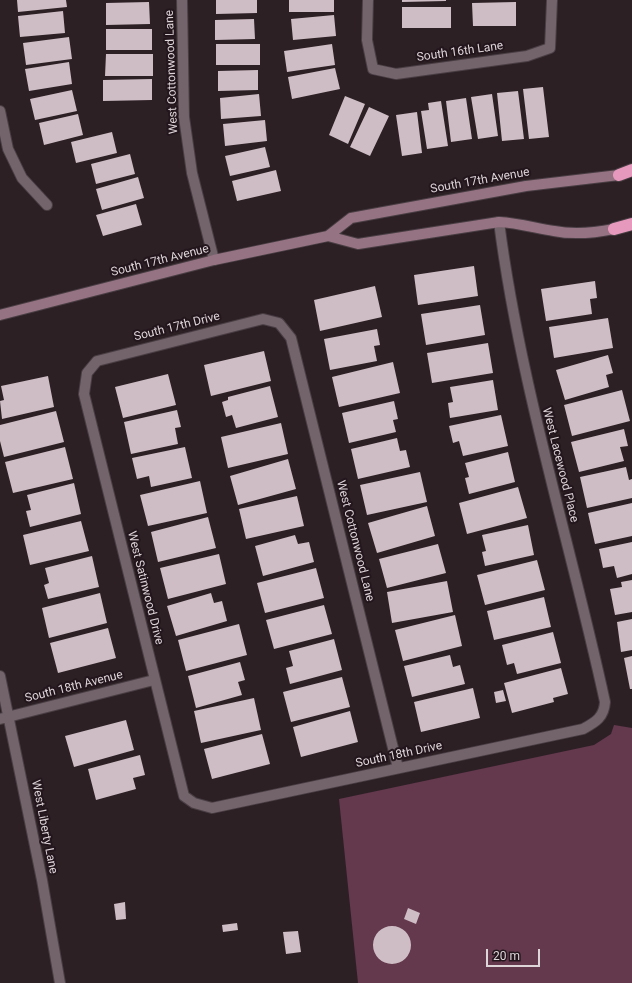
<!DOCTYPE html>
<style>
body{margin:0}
#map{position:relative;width:632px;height:983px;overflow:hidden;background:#2c2025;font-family:Roboto,sans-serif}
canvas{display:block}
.scale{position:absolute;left:486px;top:949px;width:54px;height:18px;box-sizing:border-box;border:2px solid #ded5d9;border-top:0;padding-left:5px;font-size:12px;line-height:14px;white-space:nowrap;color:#ded5d9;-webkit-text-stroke:3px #23161c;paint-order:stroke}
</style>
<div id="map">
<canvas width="632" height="983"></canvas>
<div class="scale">20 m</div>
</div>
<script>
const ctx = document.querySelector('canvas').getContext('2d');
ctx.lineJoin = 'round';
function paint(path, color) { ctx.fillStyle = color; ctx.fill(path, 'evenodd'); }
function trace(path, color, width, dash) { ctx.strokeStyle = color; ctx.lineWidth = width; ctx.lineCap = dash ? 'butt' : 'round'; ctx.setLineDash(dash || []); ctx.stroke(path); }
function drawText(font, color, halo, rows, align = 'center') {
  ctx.font = font + ' Roboto,sans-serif'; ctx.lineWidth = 4; ctx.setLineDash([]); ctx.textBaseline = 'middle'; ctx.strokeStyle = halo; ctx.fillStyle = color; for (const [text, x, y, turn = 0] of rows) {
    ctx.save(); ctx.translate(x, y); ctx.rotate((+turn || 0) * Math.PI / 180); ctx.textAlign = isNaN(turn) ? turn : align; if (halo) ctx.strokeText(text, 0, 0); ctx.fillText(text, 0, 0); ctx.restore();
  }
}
paint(new Path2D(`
 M614,725l18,3v255h-274l-19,-184 255,-54 17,-11z`), '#64384d');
paint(new Path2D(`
 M17,0h49l1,7 -49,5z
 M216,0h41v13l-41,1z
 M289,0h45v12h-45z
 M402,0h44v1l-44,1z
 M149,2l1,22 -44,1v-22z
 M516,2v24h-43l-1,-23z
 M402,7h49v21h-49z
 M63,11l2,22 -45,4 -2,-21z
 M334,15l2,21 -43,4 -2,-21z
 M254,19l1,20 -40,1v-20z
 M106,29h46v21h-46z
 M69,37l3,22 -46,6 -3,-22z
 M216,44h44v21h-44z
 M332,44l3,21 -48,7 -3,-21z
 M106,54h47v22h-48z
 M69,62l3,22 -43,7 -4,-22z
 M335,68l5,21 -48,10 -4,-22z
 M258,70v20l-40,1v-20z
 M152,79v21l-49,1v-21z
 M543,87l6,50 -20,2 -6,-50z
 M72,90l5,21 -42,9 -5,-21z
 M518,91l6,48 -22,2 -5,-48z
 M259,94l2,22 -40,3 -1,-21z
 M492,94l6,42 -20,3 -7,-42z
 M345,96l20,8 -17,40 -19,-9z
 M466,98l6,41 -21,3 -5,-41z
 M441,101l7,45 -21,3 -6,-38 8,-1 -1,-7z
 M369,107l20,9 -19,40 -20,-9z
 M417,112l5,41 -20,3 -6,-41z
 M78,114l5,21 -39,10 -5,-22z
 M265,120l2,21 -42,5 -2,-22z
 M112,132l5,21 -41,10 -5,-21z
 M265,147l5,20 -40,9 -5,-20z
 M130,154l5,20 -39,10 -5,-20z
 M276,170l5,21 -44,10 -5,-20z
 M138,177l6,21 -42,12 -6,-21z
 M136,204l6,21 -39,11 -7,-21z
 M474,266l4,30 -60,9 -4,-30z
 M595,281l2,17 -7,1 2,15 -46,7 -5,-32z
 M375,286l7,31 -62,14 -6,-31z
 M480,305l5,30 -59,10 -5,-31z
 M608,318l5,30 -59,10 -5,-31z
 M377,329l3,16 -6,1 3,15 -47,9 -6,-31z
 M488,343l5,30 -61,10 -5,-30z
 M264,351l7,30 -60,15 -7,-31z
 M608,355l5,18 -7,2 3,12 -44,13 -9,-30z
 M393,362l7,31 -61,14 -7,-30z
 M168,374l8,31 -53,13 -8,-31z
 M48,376l6,31 -52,12 -2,-18 4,-1 -3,-14z
 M493,380l5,30 -48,8 -2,-15 5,-1 -3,-15z
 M270,386l8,31 -42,11 -4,-13 -6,2 -4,-15 6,-2v-3z
 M622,390l8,31 -58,15 -8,-31z
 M394,401l4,18 -5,1 3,12 -47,11 -7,-30z
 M177,410l4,17 -6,1 3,16 -47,10 -7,-32z
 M56,411l8,31 -60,15 -4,-16v-16z
 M501,415l7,31 -45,10 -4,-15 -6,2 -4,-17z
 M281,423l7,31 -60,14 -7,-31z
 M624,429l4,17 -8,1 4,14 -45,11 -8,-30z
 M397,438l3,13 6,-1 4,17 -52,12 -7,-30z
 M65,447l8,32 -60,14 -8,-31z
 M185,447l7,31 -41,9 -2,-11 -12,3 -5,-21z
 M508,452l7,30 -46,12 -4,-16 4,-1 -4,-14z
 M288,459l8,30 -58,16 -8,-29z
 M626,467l3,13 3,-1v19l-45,10 -7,-31z
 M420,472l7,30 -60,13 -7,-30z
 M200,481l7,32 -59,13 -8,-31z
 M74,483l7,31 -51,13 -4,-16 5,-1 -4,-15z
 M518,487l9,31 -60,16 -8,-31z
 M297,496l7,30 -58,13 -7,-30z
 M632,503v33l-37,8 -7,-31z
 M427,506l8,30 -58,17 -9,-30z
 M208,517l8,31 -58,14 -7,-30z
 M81,521l8,30 -59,14 -7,-30z
 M528,525l6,30 -49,11 -3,-14 4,-1 -4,-16z
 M295,535l3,9 11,-2 5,20 -51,14 -8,-30z
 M632,542v32l-15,4 -3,-12 -11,2 -4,-19z
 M438,544l8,29 -59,15 -8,-29z
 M219,554l7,30 -58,15 -8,-31z
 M92,556l7,31 -51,12 -4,-14 5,-2 -4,-15z
 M537,560l8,30 -60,15 -8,-30z
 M316,568l8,30 -59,15 -8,-30z
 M632,580v32l-17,3 -5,-26 12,-2 -1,-5z
 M447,581l6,31 -61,11 -5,-31z
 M100,593l7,30 -58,15 -7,-30z
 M211,593l3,10 8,-2 5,20 -51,15 -9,-30z
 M544,597l7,30 -57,13 -7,-29z
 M324,605l8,29 -58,15 -8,-29z
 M455,615l7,31 -59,15 -8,-31z
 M632,619v31l-11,2 -4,-30z
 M239,624l8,31 -61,16 -8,-31z
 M108,628l8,30 -58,15 -8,-30z
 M553,632l8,31 -44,11 -3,-11 -7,2 -5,-20z
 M334,639l8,31 -52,14 -4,-16 7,-2 -4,-15z
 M450,655l3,12 7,-2 5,19 -53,13 -8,-31z
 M632,656v33h-2l-6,-31z
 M240,662l5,18 -7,2 4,13 -46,13 -8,-32z
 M561,668l7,26 -15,4 1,4 -42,11 -8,-30z
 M342,677l8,30 -59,15 -8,-30z
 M473,688l7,30 -59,14 -7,-30z
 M503,690l3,11 -10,2 -2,-11z
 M254,698l7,32 -60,13 -7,-32z
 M350,711l8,31 -57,15 -8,-30z
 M126,720l8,30 -60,17 -9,-31z
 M262,734l8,30 -58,15 -8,-30z
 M140,755l5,20 -12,3 3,11 -40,11 -8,-31z
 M125,902l1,17 -10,1 -2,-16z
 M408,908l12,5 -4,11 -12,-5z
 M237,923l1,7 -15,2 -1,-7z
 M373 945a19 19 0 1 1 38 0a19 19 0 1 1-38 0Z
 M298,931l3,21 -15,2 -3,-22z`), '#cebdc4');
const minor = new Path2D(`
 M182,0l2,117 8,56 22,87
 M368,0l-1,40 6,29 23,5 131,-18 23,-8 2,-48
 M0,111l8,38 14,29 25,27
 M0,676l42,204 18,103
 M0,719l154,-39
 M398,768l-107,-430 -12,-15 -16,-4 -166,42 -10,12 -3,21 100,402 10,7 18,5 371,-79c13,-7 21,-12 22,-27 -35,-161 -85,-317 -106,-480`);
const secondary = new Path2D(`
 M328,236l30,8 141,-22c19,1 36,6 55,9 20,4 40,2 60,-2
 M0,315l214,-55 114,-24 23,-18 175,-32 93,-11`);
const motorway = new Path2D(`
 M619,175l13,-5
 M614,229l18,-5`);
trace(minor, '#493e43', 12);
trace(secondary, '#493e43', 12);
trace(motorway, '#493e43', 14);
trace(minor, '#73636a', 10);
trace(secondary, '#967383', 10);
trace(motorway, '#e799bd', 12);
drawText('12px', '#ded5d9', '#23161c', [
 ["South 16th Lane",460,52,-8],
 ["West Cottonwood Lane",172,72,-92],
 ["South 17th Avenue",480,181,-10],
 ["South 17th Avenue",160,261,-14],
 ["South 17th Drive",177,327,-14],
 ["West Lacewood Place",560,465,76],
 ["West Cottonwood Lane",355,541,76],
 ["West Satinwood Drive",145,588,76],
 ["South 18th Avenue",74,687,-14],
 ["South 18th Drive",399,755,-12],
 ["West Liberty Lane",44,827,79]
]);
</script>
